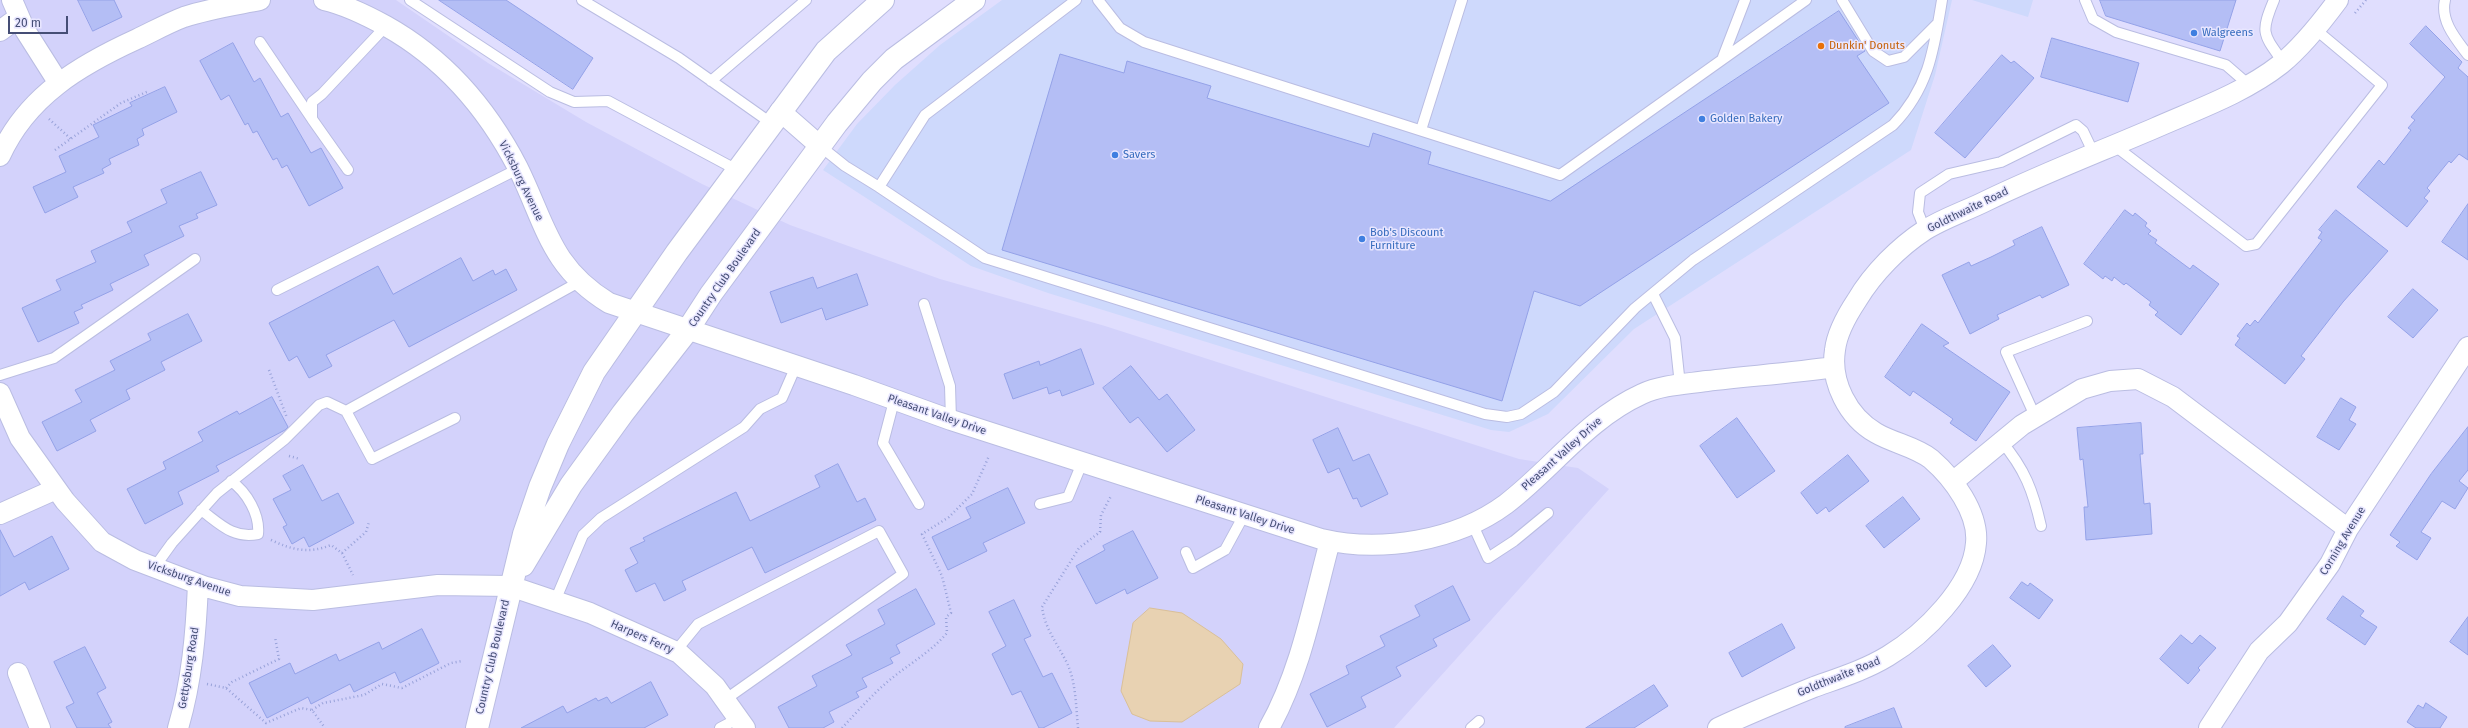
<!DOCTYPE html>
<style>
body{margin:0}
#map{position:relative;width:2468px;height:728px;overflow:hidden;background:#e0defe;font-family:"Fira Sans",sans-serif}
canvas{display:block}
.scale{position:absolute;left:8px;top:16px;width:60px;height:18px;box-sizing:border-box;border:2px solid #454e75;border-top:0;padding-left:5px;font-size:12px;line-height:14px;white-space:nowrap;color:#454e75;-webkit-text-stroke:3px #e8e6ff;paint-order:stroke}
</style>
<div id="map">
<canvas width="2468" height="728"></canvas>
<div class="scale">20 m</div>
</div>
<script>
const ctx = document.querySelector('canvas').getContext('2d');
ctx.lineJoin = 'round';
function paint(path, color) { ctx.fillStyle = color; ctx.fill(path, 'evenodd'); }
function trace(path, color, width, dash) { ctx.strokeStyle = color; ctx.lineWidth = width; ctx.lineCap = dash ? 'butt' : 'round'; ctx.setLineDash(dash || []); ctx.stroke(path); }
function drawText(font, color, halo, rows, align = 'center') {
  ctx.font = font + ' "Fira Sans",sans-serif'; ctx.lineWidth = 3; ctx.setLineDash([]); ctx.textBaseline = 'middle'; ctx.strokeStyle = halo; ctx.fillStyle = color; for (const [text, x, y, turn = 0] of rows) {
    ctx.save(); ctx.translate(x, y); ctx.rotate((+turn || 0) * Math.PI / 180); ctx.textAlign = isNaN(turn) ? turn : align; if (halo) ctx.strokeText(text, 0, 0); ctx.fillText(text, 0, 0); ctx.restore();
  }
}
paint(new Path2D(`
 M0,0h396l92,63 98,59 116,62 88,41 150,54 165,47 414,133 59,9 31,21 -215,239h-1394z`), '#d3d2fb');
paint(new Path2D(`
 M1002,0h950l-17,75 -24,75 -277,179 -86,85 -39,18 -18,-2 -443,-137 -77,-27 -148,-96 34,-46 38,-39 45,-40z
 M1972,0h61l-5,17z`), '#ced9fc');
const water = new Path2D(`
 M1150,608l32,5 39,26 22,25 -3,20 -58,38 -32,-1 -18,-7 -11,-23 12,-68z`);
paint(water, '#e8d2b2');
trace(water, '#dac098', 1);
const building = new Path2D(`
 M78,0h36l8,17 -29,14z
 M439,0h67l87,58 -20,31z
 M2100,0h136l-16,51 -114,-35z
 M1839,11l26,40 -8,5 32,47 -309,203 -46,-15 -32,110 -500,-151 58,-196 64,19 3,-12 84,25 -4,12 162,49 4,-14 58,19 -3,12 122,37z
 M2426,26l36,36 -4,6 10,9v83l-9,-6 -8,9 -2,-2 -22,27 3,3 -6,7 4,3 -21,26 -50,-40 22,-27 5,5 27,-35 -3,-2 7,-8 -4,-3 34,-40 -35,-33z
 M2052,38l87,25 -11,39 -87,-25z
 M233,43l21,39 6,-4 21,39 7,-4 23,40 10,-5 22,40 -34,18 -22,-41 -5,3 -5,-10 -4,2 -16,-29 -4,2 -5,-10 -3,2 -16,-30 -8,5 -21,-39z
 M2002,55l9,8 3,-2 20,17 -69,80 -30,-25z
 M165,87l12,25 -35,17 2,6 -7,4 2,6 -30,14 2,5 -9,5 2,4 -31,14 5,10 -33,16 -12,-26 33,-15 -7,-16 40,-19 -6,-12 39,-19 -2,-3z
 M201,172l16,33 -21,9 2,4 -19,8 5,10 -40,19 5,10 -39,19 3,6 -32,15 2,3 -9,4 5,11 -41,19 -16,-34 39,-18 -5,-10 40,-18 -5,-11 41,-19 -5,-10 40,-19 -6,-13z
 M2468,204v56l-26,-18z
 M2125,210l8,6 2,-3 12,10 -2,3 6,5 -3,3 9,6 -2,3 35,26 3,-4 26,19 -38,51 -26,-20 3,-3 -9,-7 2,-3 -25,-19 -2,2 -10,-8 -2,4 -7,-5 -2,3 -19,-15z
 M2336,210l52,41 -45,51 -42,54 4,3 -20,25 -50,-39 5,-7 -3,-2 10,-13 3,3 5,-6 3,3 64,-83 -4,-2 4,-6 -3,-2z
 M2042,227l27,58 -27,13 -2,-3 -43,20 2,4 -29,15 -28,-59 27,-13 2,4 20,-9 24,-12 -2,-4z
 M461,258l12,23 20,-11 2,5 11,-6 11,21 -108,57 -15,-27 -68,35 6,11 -23,12 -12,-22 -8,5 -20,-38 109,-57 15,28z
 M857,274l11,31 -42,15 -4,-12 -41,15 -11,-31 43,-15 4,11z
 M2413,289l25,21 -25,28 -25,-21z
 M188,314l14,27 -41,21 4,8 -39,20 4,9 -40,21 6,11 -39,20 -15,-29 40,-20 -7,-12 40,-20 -5,-9 41,-21 -3,-6z
 M1922,324l27,19 -6,3 67,46 -34,49 -26,-18 3,-4 -40,-28 -3,5 -25,-19z
 M1081,349l13,35 -32,12 -2,-6 -11,4 -2,-7 -34,12 -9,-25 35,-13 1,4z
 M1131,366l28,34 8,-6 28,36 -28,22 -29,-35 -8,6 -27,-35z
 M272,397l16,30 -3,3 -69,36 3,5 -41,21 5,12 -38,20 -18,-35 39,-20 -3,-7 40,-21 -5,-9 39,-21 2,3z
 M2341,398l15,9 -7,13 7,4 -17,26 -22,-13z
 M1737,418l38,53 -38,27 -37,-52z
 M2141,423l2,31h-3l4,50 6,-1 2,31 -66,6 -2,-33h4l-5,-48 -3,1 -3,-32z
 M2468,427v43l-9,11 9,7 -13,21 -13,-8 -21,31 10,6 -14,22 -21,-14 4,-4 -10,-7 41,-61z
 M1338,428l15,33 16,-7 19,40 -27,13 -4,-9 -4,1 -14,-31 -11,5 -15,-33z
 M1848,455l21,26 -40,31 -3,-5 -9,7 -16,-21z
 M838,464l19,38 8,-4 11,22 -111,53 -13,-26 -70,34 4,9 -22,11 -9,-18 -19,9 -11,-22 13,-7 -8,-15 15,-7 -2,-3 93,-46 14,29 70,-34 -5,-11z
 M303,465l19,36 16,-8 16,30 -45,24 -5,-10 -12,7 -9,-17 4,-2 -14,-26 18,-9 -8,-14z
 M1008,488l17,35 -42,20 4,8 -39,19 -16,-33 39,-19 -5,-10z
 M1903,497l17,22 -36,29 -18,-22z
 M0,530l14,27 38,-21 17,33 -40,21 -4,-8 -25,14z
 M1133,531l25,47 -31,16 -2,-5 -29,15 -20,-38 29,-16 -2,-4z
 M2022,582l6,4 2,-3 23,17 -14,19 -29,-21z
 M1453,586l17,34 -37,19 4,7 -41,21 5,9 -40,21 5,10 -39,20 -17,-33 39,-20 -3,-8 39,-20 -5,-10 40,-20 -5,-10z
 M916,589l19,35 -39,21 4,8 -10,5 3,5 -31,15 5,9 -11,5 3,5 -30,15 5,10 -11,6h-34l-11,-21 39,-21 -5,-10 40,-21 -6,-10 39,-21 -7,-14z
 M2343,596l21,15 -4,5 17,11 -12,18 -38,-26z
 M1014,600l17,36 -7,3 19,38 9,-4 20,40 -29,15h-4l-18,-37 -9,4 -20,-41 14,-8 -17,-34z
 M2468,617v38l-18,-13z
 M1782,624l13,24 -53,29 -13,-24z
 M422,629l17,34 -39,20 -5,-11 -41,20 -4,-8 -39,20 -3,-7 -41,21 -18,-35 41,-20 5,11 41,-20 3,7 40,-19 3,7z
 M2181,635l11,9 8,-9 16,13 -18,20 2,2 -12,14 -28,-25z
 M1993,645l18,21 -25,21 -18,-21z
 M85,647l21,41 -9,5 15,29 -4,2 3,4h-34l-11,-21 8,-4 -20,-41z
 M651,682l17,33 -24,13h-123l42,-22 4,7 29,-15 2,3 9,-4 4,6z
 M1654,685l14,21 -34,22h-48z
 M2426,703l21,14 -7,11h-24l-9,-6 11,-17 5,3z
 M1894,708l8,20h-57v-1z`);
paint(building, '#b4bef5');
trace(building, '#94a2e8', 1);
const service = new Path2D(`
 M410,0l140,92 24,10 34,-1 129,69
 M582,0l97,58 92,65
 M1076,0l-151,115 -46,72 106,71 500,156 22,3 14,-3 33,-22 81,-84 58,-48 200,-135c36,-37 41,-76 49,-125
 M1098,0l22,28 24,14 416,133 246,-175
 M1842,0l31,51 15,10 16,-4 34,-34
 M2085,0l8,19 23,13 110,33 23,20
 M2274,0c-14,33 -11,34 9,62
 M2445,0c-5,21 11,39 23,55
 M260,42l52,77
 M1723,57l22,-57
 M711,81l95,-81
 M1421,130l41,-130
 M820,146l25,20 34,21
 M2115,146l131,100 10,-2 126,-159 -67,-56
 M348,170l-36,-51v-17l10,-8 64,-68
 M1925,230l-7,-18 2,-19 29,-19 52,-12 75,-37 7,6 11,23
 M277,290l241,-121
 M1653,294l22,44 5,47
 M924,304l26,82 1,34
 M0,375l54,-17 141,-99
 M894,401l-11,42 36,61
 M2035,416l-29,-64 81,-31
 M455,418l-83,41 -26,-48 233,-129
 M2001,441c24,28 32,50 40,85
 M1040,504l28,-7 14,-34
 M201,510c19,14 32,29 57,24 2,-19 -11,-42 -27,-53
 M1472,523l16,35 26,-17 34,-28
 M1186,552l7,16 32,-18 19,-35
 M154,568l18,-25 45,-50 68,-54 34,-34 8,-3 19,9
 M555,601l28,-66 18,-17 143,-91 16,-18 22,-11 14,-32
 M675,652l23,-28 181,-93 24,43 -177,125
 M720,728l19,-10
 M1471,728l8,-7`);
const minor = new Path2D(`
 M12,0l13,30 33,52
 M324,0c22,5 42,15 62,26 59,33 101,82 132,142 28,57 32,99 91,135l245,82 97,35 370,119c60,14 135,2 185,-35 47,-36 81,-85 136,-110 19,-9 44,-10 65,-13 42,-5 85,-8 127,-14
 M0,31l19,-14
 M780,111l40,35
 M0,156c27,-60 80,-91 137,-117 15,-7 31,-16 47,-22 24,-8 51,-12 76,-17
 M0,393l20,45 45,63 37,41 33,18 71,27 34,9 73,4 125,-15 72,1 80,27 89,40 36,33 30,42
 M1954,481l68,-56 60,-36 28,-8 28,-2 35,18 175,132
 M0,514l56,-25
 M18,673l22,55
 M178,728c14,-47 18,-95 20,-144
 M1269,728c32,-57 44,-124 61,-187
 M1718,728c32,-15 64,-28 96,-41 25,-9 51,-17 74,-31 35,-21 85,-69 88,-113 3,-30 -23,-65 -45,-84 -15,-12 -38,-16 -55,-26 -28,-16 -46,-51 -41,-83 2,-18 12,-35 22,-50 16,-27 42,-53 68,-70 19,-12 41,-19 61,-29 56,-27 113,-49 169,-73 43,-19 89,-35 126,-64 22,-18 40,-41 57,-64
 M2209,728l50,-77 29,-28 42,-59 18,-35 120,-182`);
const tertiary = new Path2D(`
 M523,565l48,-80 52,-72 64,-82 24,-37 126,-171 35,-42 22,-22 80,-59
 M477,728l47,-194 16,-47 18,-43 36,-72 83,-120 149,-201 57,-51`);
trace(service, '#babde2', 12);
trace(minor, '#babde2', 22);
trace(tertiary, '#babde2', 24);
trace(new Path2D(`
 M2355,13l11,-13
 M49,119l22,20
 M55,150l66,-47 28,-12
 M269,370l18,48
 M289,456l11,3
 M271,540c21,10 38,14 60,5l11,8 11,22
 M342,553l24,-21 3,-10
 M207,684l19,4 40,35 35,-15 11,2 13,18
 M226,688l6,-6 47,-23 -4,-22
 M312,710l11,-7 41,-8 18,-11 20,4 49,-25 11,-2
 M842,728c14,-15 28,-31 43,-44 20,-18 44,-30 62,-51l-1,-16 5,-4 -9,-37 -20,-42 27,-17 23,-23 17,-38
 M1078,728c-2,-21 -2,-46 -11,-65 -10,-20 -22,-34 -25,-56l37,-59 21,-16 1,-17 10,-19`), '#98a2d9', 2.5, [1, 3]);
trace(service, '#fff', 10);
trace(minor, '#fff', 20);
trace(tertiary, '#fff', 22);
for (const [x, y, r, color] of [
 [2194,33,4,"#3f7fe0"],
 [1821,46,4,"#e8710a"],
 [1702,119,4,"#3f7fe0"],
 [1115,155,4,"#3f7fe0"],
 [1362,239,4,"#3f7fe0"]
]) { const dot = new Path2D(); dot.arc(x, y, r, 0, 2 * Math.PI); ctx.fillStyle = color; ctx.fill(dot); trace(dot, '#e8e6ff', 1.5); }
drawText('11px', '#366cbe', '#e8e6ff', [
 ["Walgreens",2202,33],
 ["Golden Bakery",1710,119],
 ["Savers",1123,155],
 ["Bob's Discount",1370,233],
 ["Furniture",1370,246]
], 'left');
drawText('11px', '#c56008', '#e8e6ff', [
 ["Dunkin' Donuts",1829,46]
], 'left');
drawText('11px', '#454e75', '#e8e6ff', [
 ["Vicksburg Avenue",521,181,64],
 ["Goldthwaite Road",1968,210,-26],
 ["Country Club Boulevard",725,278,-55],
 ["Pleasant Valley Drive",937,415,19],
 ["Pleasant Valley Drive",1562,454,-42],
 ["Pleasant Valley Drive",1245,515,18],
 ["Corning Avenue",2343,541,-59],
 ["Vicksburg Avenue",189,579,19],
 ["Harpers Ferry",642,637,24],
 ["Country Club Boulevard",493,657,-77],
 ["Gettysburg Road",189,668,-81],
 ["Goldthwaite Road",1839,677,-22]
]);
</script>
